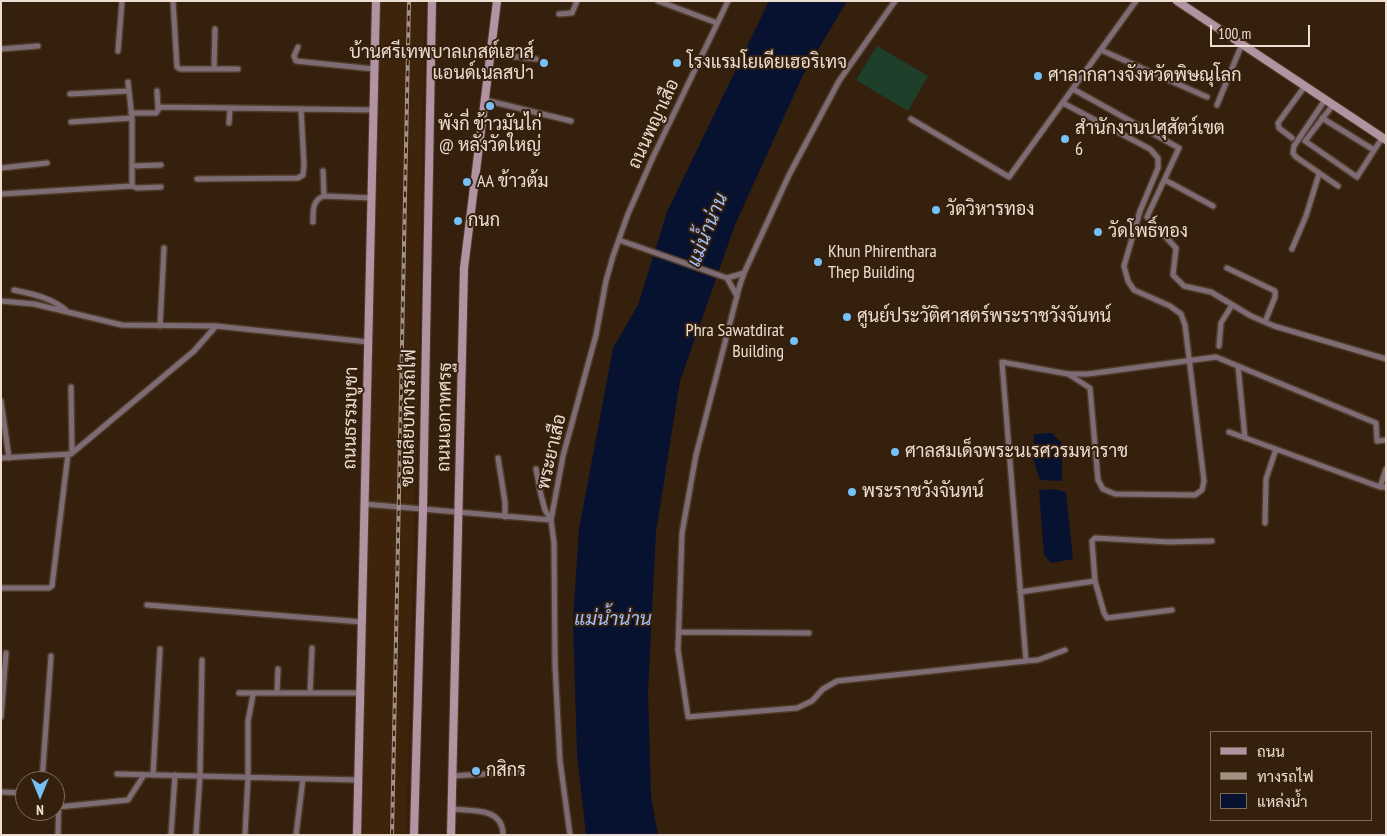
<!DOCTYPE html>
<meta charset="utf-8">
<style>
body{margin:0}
#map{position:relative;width:1387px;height:836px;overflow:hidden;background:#35200d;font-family:"PT Sans Narrow",Sarabun,sans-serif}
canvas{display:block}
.frame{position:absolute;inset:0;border:2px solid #ecded3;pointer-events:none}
.legend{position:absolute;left:1210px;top:731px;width:162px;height:90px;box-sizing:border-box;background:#35200d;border:1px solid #7e6c5c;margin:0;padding:6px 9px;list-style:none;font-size:15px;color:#ecded3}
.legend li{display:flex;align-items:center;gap:10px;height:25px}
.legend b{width:25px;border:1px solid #7e6c5c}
.north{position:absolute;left:15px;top:771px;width:50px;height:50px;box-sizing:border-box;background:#35200d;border:1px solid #7e6c5c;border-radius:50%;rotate:180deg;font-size:14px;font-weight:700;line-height:20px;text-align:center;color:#ecded3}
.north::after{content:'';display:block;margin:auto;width:18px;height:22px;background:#75c0f6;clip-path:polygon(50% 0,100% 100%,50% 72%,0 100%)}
.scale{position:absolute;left:1210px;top:25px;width:100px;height:22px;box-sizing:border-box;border:2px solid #ecded3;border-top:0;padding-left:6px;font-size:15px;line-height:18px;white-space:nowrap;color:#ecded3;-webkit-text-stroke:4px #35200d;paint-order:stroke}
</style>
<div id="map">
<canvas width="1387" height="836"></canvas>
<div class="frame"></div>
<ul class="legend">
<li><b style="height:6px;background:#b193a2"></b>ถนน</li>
<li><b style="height:6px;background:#a39284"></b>ทางรถไฟ</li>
<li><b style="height:14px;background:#06122f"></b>แหล่งน้ำ</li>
</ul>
<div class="north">N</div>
<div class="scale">100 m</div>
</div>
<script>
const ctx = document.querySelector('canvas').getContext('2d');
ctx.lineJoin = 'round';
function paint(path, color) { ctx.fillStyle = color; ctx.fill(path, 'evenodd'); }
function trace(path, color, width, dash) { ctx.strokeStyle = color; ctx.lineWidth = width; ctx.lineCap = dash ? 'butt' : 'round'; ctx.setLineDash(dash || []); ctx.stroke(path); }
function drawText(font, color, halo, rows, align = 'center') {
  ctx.font = font + ' "PT Sans Narrow",Sarabun,sans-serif'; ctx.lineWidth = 4; ctx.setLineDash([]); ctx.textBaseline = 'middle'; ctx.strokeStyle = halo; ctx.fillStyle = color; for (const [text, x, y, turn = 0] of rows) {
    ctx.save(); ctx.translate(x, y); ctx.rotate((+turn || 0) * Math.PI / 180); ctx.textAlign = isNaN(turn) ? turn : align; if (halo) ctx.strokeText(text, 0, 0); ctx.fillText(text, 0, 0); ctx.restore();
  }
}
paint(new Path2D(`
 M381,1h44l-6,350 -13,484h-44z`), '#3e240b');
paint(new Path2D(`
 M877,46l51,30 -20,35 -52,-31z`), '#1e402a');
paint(new Path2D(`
 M769,1h78l-45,76 -67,148 -55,156 -24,151 -8,160 3,105 7,38h-72l-9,-81 -4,-134 6,-91 34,-181 25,-43 29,-93z
 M1052,433l10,11v37l-22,-1 -7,-21 1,-25z
 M1052,489l14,3 7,67 -22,4 -7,-8 -5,-65z`), '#06122f');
const street = new Path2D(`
 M173,1l4,66 3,2h58
 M658,1l59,22
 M895,1l-56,80 -50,94 -45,98 -5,15 -43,167 -14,78 -4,117 10,67 109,-9 15,-7 11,-12 14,-8 189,-20 -24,-299 66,12h20l128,-17 160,66 1,18 9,-1
 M559,14l13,-1 5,-12
 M298,47l-4,9 2,5 78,8
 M1,49l37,-3
 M1101,50l106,47
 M118,51l4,-50
 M491,54l45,5
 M214,69l1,-40
 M1073,89l106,59 -32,69 29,31 -3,27 11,11 27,6 40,24 23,10 112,33
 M157,91l1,18
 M70,94l59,-3
 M485,100l86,21
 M1325,100l-31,46 -1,7 3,4 42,29
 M1063,103l87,46 8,9v10l-18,43 -16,55 4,15 6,9 36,16 11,8 4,11 19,156 -2,9 -7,5 -80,-1 -12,-5 -5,-9 -8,-92 -22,-14
 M1217,105l25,-61
 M1333,105l-28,36 52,36 25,-39
 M131,113h25l4,-6 213,3
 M1322,118l52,32
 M911,119l98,58 127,-176
 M71,122l61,-4
 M229,123l1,-15
 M1292,138l-13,-10 -1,-5 27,-37
 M132,166l29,-1
 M1,168l46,-5
 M323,171l1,25 48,2
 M197,179l101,-1 5,-3 1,-10 -3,-56
 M1165,180l48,26
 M132,186l5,2 24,-1
 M1,194l131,-8v-68l-4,-36
 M313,222c0,-10 -1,-22 11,-26
 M619,240l108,38
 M1292,249l14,-33 13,-42
 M1227,268l48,23v6l-10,25
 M727,278l10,18
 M727,278l17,-5
 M14,290c19,4 39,8 54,22
 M1,301l33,3 88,21 94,1 152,16
 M160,326l4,-78
 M1219,346l2,-23 11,-18
 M1238,366l7,72
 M71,387l1,65
 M1,401l8,57
 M1229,432l151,55h6
 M1,458l70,-4 123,-103 22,-25
 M498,458l7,44v15
 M536,469l5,26 4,15 6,10 3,23 1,122 5,96 10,74
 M1380,487l6,-18
 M364,504l187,16 12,-64 33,-121 10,-54 7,-25 15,-42 25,-57 75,-156
 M1265,523l1,-44 10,-30
 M1095,581l9,32 3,5 65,-8
 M1,588h48l3,-2 16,-132
 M1020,592l75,-11 -3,-40 3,-3 74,4 43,-1
 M147,605l215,17
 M679,632l130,1
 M1026,661l12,-1 27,-10
 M239,693h16
 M277,693l1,-24
 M310,693h51
 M1,717l5,-64
 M117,774l242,6
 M153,775l7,-126
 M452,776l68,-4
 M42,781l9,-125
 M1,792l24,1
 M55,796h4l-1,39
 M58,807l70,-7 16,-25
 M452,809c20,2 51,-2 51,26
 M171,835l4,-60
 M196,835l4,-59 2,-116
 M245,835l3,-58v-56l5,-26 3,-2h54l2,-45
 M296,835l7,-56`);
const secondary = new Path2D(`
 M1177,1l209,139
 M357,835l19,-834
 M414,835l9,-326 9,-508
 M451,835l13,-567 33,-267`);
trace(street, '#4f3b29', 8);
trace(secondary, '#4f3b29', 10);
trace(street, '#7e6c75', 5);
trace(secondary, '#b193a2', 8);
const rail = new Path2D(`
 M392,835l17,-834`);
trace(rail, '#a39284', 4);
trace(rail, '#35200d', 2, [5.5]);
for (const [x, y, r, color] of [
 [544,63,5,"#75c0f6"],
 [677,63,5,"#75c0f6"],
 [1038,76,5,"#75c0f6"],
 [490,106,5,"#75c0f6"],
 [1065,139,5,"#75c0f6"],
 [467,182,5,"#75c0f6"],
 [936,210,5,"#75c0f6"],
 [458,221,5,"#75c0f6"],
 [1098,232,5,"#75c0f6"],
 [818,262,5,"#75c0f6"],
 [847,317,5,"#75c0f6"],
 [794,341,5,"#75c0f6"],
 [895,452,5,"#75c0f6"],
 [852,492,5,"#75c0f6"],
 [476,771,5,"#75c0f6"]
]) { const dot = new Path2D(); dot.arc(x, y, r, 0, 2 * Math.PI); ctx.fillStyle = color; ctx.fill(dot); trace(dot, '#35200d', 2); }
drawText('18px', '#ecded3', '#35200d', [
 ["บ้านศรีเทพบาลเกสต์เฮาส์",534,53,"right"],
 ["แอนด์เนลสปา",534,74,"right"],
 ["โรงแรมโยเดียเฮอริเทจ",687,63],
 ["ศาลากลางจังหวัดพิษณุโลก",1048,76],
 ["พังกี่ ข้าวมันไก่",490,125,"center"],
 ["@ หลังวัดใหญ่",490,146,"center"],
 ["สำนักงานปศุสัตว์เขต",1075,129],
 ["6",1075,150],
 ["AA ข้าวต้ม",477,182],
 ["วัดวิหารทอง",946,210],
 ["กนก",468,221],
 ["วัดโพธิ์ทอง",1108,232],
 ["Khun Phirenthara",828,252],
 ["Thep Building",828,273],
 ["ศูนย์ประวัติศาสตร์พระราชวังจันทน์",857,317],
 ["Phra Sawatdirat",784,331,"right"],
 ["Building",784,352,"right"],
 ["ศาลสมเด็จพระนเรศวรมหาราช",905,452],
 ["พระราชวังจันทน์",862,492],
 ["กสิกร",486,771]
], 'left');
drawText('18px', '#ecded3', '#35200d', [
 ["ถนนพญาเสือ",654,124,-65],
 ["ถนนเอกาทศรฐ",445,417,-89],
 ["ถนนธรรมบูชา",351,418,-89],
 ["ซอยเลียบทางรถไฟ",409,418,-89],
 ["พระยาเสือ",552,452,-77]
]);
drawText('italic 19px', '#a3c0fb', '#35200d', [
 ["แม่น้ำน่าน",708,230,-68],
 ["แม่น้ำน่าน",613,620]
]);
</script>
